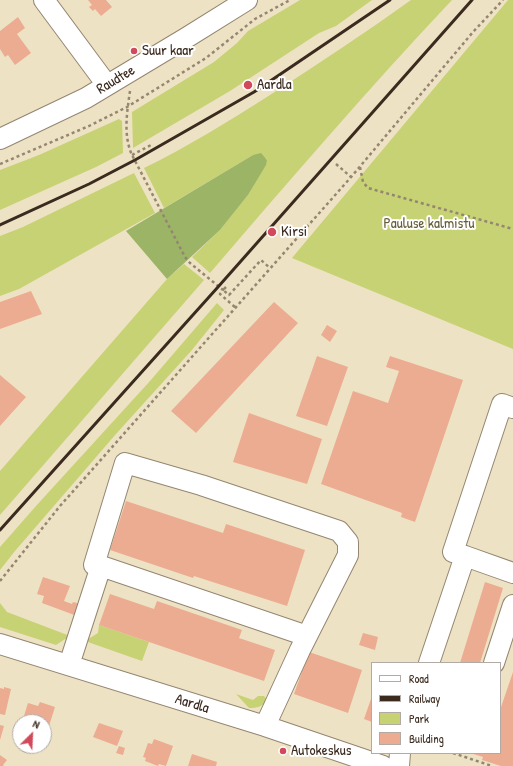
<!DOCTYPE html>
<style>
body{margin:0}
#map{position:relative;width:513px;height:766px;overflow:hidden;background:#eee2c4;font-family:"Patrick Hand",sans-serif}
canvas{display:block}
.legend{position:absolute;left:371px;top:662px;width:130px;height:92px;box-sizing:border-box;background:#fff;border:1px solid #b1aaa5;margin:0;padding:5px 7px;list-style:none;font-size:12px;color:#3b2a1e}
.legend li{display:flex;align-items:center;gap:8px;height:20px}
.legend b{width:20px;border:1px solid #b1aaa5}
.north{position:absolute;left:12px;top:714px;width:40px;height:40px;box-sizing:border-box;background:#fff;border:1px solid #b1aaa5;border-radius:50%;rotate:24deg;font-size:11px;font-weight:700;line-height:16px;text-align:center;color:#3b2a1e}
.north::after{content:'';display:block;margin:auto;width:14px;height:18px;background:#d1495b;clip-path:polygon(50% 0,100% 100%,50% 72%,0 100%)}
</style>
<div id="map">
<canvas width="513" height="766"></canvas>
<ul class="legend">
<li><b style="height:5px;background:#fff"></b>Road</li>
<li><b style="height:5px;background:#3b2a1e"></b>Railway</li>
<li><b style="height:11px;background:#c6d274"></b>Park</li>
<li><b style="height:11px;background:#ecac91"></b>Building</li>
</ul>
<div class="north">N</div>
</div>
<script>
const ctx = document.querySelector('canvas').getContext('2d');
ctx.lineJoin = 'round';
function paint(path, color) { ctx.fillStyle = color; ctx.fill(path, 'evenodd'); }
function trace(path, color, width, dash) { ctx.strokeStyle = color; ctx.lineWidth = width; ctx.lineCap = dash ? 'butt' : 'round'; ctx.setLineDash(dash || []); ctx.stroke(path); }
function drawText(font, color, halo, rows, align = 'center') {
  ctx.font = font + ' "Patrick Hand",sans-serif'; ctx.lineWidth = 4; ctx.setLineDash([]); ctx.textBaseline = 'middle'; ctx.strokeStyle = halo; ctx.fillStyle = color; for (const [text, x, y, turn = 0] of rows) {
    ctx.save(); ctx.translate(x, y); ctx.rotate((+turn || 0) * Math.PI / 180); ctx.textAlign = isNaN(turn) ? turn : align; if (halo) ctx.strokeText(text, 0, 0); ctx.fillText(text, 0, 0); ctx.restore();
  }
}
paint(new Path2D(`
 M300,0h72l-36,26 -17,7 -89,58 -97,57 -1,-36 82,-50 23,-19 11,-12z
 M411,0h41c-84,89 -163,181 -242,273l-18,-16 28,-27 28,-35 17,-30 2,-6 -14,-4 -89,53 -20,-40c43,-21 85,-47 126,-73 48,-31 95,-62 141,-95z
 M508,0h5v349l-221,-91z
 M119,119l3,2 1,32 -27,14 -96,43v-40l39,-15z
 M134,173l21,40 -136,76 -19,7v-60l23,-9z
 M184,264l20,16 -204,235v-44l167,-192z
 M217,303l7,7 -32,40 -76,84 -101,117 -15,19v-23l36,-41 114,-125z
 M0,603l7,9 63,24 -2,4 -3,-1 -9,6 -56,-18z
 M99,625l50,17 -7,19 -57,-20 13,-8z
 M236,694l17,6 5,-4h6l3,4c-5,7 -10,8 -18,8z`), '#c6d274');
paint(new Path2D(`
 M261,153l6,7 -1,5 -18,30 -28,35 -53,49 -41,-48 127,-76z`), '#9cb466');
paint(new Path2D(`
 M88,0h18l6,7 -11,9 -6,-7 -2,2 -4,-4 3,-2z
 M18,17l7,11 -8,6 14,19 -16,12 -7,-10 -3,2 -5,-8v-18z
 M31,291l11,23 -42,15v-27z
 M274,302l24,21 -102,110 -25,-22z
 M327,325l10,6 -7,11 -9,-7z
 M317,356l31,11 -21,59 -31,-10z
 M390,356l73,24 -48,142 -14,-5 1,-4 -81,-29 32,-93 35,12 11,-32 -13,-4z
 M0,375l26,22 -26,29z
 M249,413l73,26 -15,45 -74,-22z
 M126,501l97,32 3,-9 79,26 -18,56 -93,-30 -1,2 -83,-28z
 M43,577l27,9 -6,15 8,3 1,-2 8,2 -4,12 -35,-13 2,-7 -7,-2z
 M485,582l18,6 -23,75h-20z
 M110,594l44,15 3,-8 85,29 -3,8 36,12 -11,31 -165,-56z
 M363,633l15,4 -3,13 -16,-5z
 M309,652l53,18 -14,43 -54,-19z
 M513,672v94h-12l-19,-6 1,-3 -13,-4h30v-43z
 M4,687l7,2 -6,26 -5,-1v-26l4,1z
 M372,696v26l-8,-3z
 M40,702l15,5 -6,19 -5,-1v-3h-19l1,-2 -3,-1 5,-16 10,3z
 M99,723l24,8 -6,15 -24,-9z
 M0,725l4,1 -4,14z
 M154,739l19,7 -7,20 -7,-2 -1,2 -13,-5 1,-3 -3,-1 5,-14 4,1z
 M119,746l6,2 -2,7 -7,-2z
 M192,754l25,8 -1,4h-28z
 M0,755l7,5 -4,5 1,1h-4z`), '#ecac91');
const minor = new Path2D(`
 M44,0l63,85
 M0,139l86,-41 100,-60 61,-38
 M465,556l-12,-4 49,-148 11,4
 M101,566l-7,-1 31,-102 76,22 138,46 9,11v13l-48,95 -35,76
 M0,644l265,82 118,40
 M429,663l36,-107 48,17
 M494,663l19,-58
 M69,665l32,-99 206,70
 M399,766l1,-13`);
trace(minor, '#948671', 22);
trace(new Path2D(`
 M130,91c-3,21 -7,44 2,64l53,102 5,6 33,27 -3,4 16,14
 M132,155l21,-11
 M0,164l89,-38 38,-19 79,-49 49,-39 35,-19
 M336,164l15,13
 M360,167l3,15 5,6 145,41
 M226,287l-3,3 6,5 32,-35 9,8
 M0,581l60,-75 292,-330 121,-144 30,-32
 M453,753l39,13`), '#948671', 2.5, [3, 3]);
trace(minor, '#fff', 20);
trace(new Path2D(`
 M0,225l89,-41 46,-24 119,-68 136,-92
 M0,530l218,-243 254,-287`), '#3b2a1e', 3);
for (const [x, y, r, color] of [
 [134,51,4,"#d1495b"],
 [248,85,5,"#d1495b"],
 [272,232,5,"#d1495b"],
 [283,751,4,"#d1495b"]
]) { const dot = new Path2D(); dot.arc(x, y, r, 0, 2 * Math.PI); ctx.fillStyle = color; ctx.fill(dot); trace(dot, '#fff', 1.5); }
drawText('15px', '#3b2a1e', '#fff', [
 ["Suur kaar",142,51],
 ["Aardla",257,85],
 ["Kirsi",281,232],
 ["Autokeskus",291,751]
], 'left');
drawText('15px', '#3b2a1e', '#fff', [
 ["Raudtee",116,80,-31],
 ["Aardla",192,704,17]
]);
drawText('15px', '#655c38', '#fff', [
 ["Pauluse kalmistu",429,224]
]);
</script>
